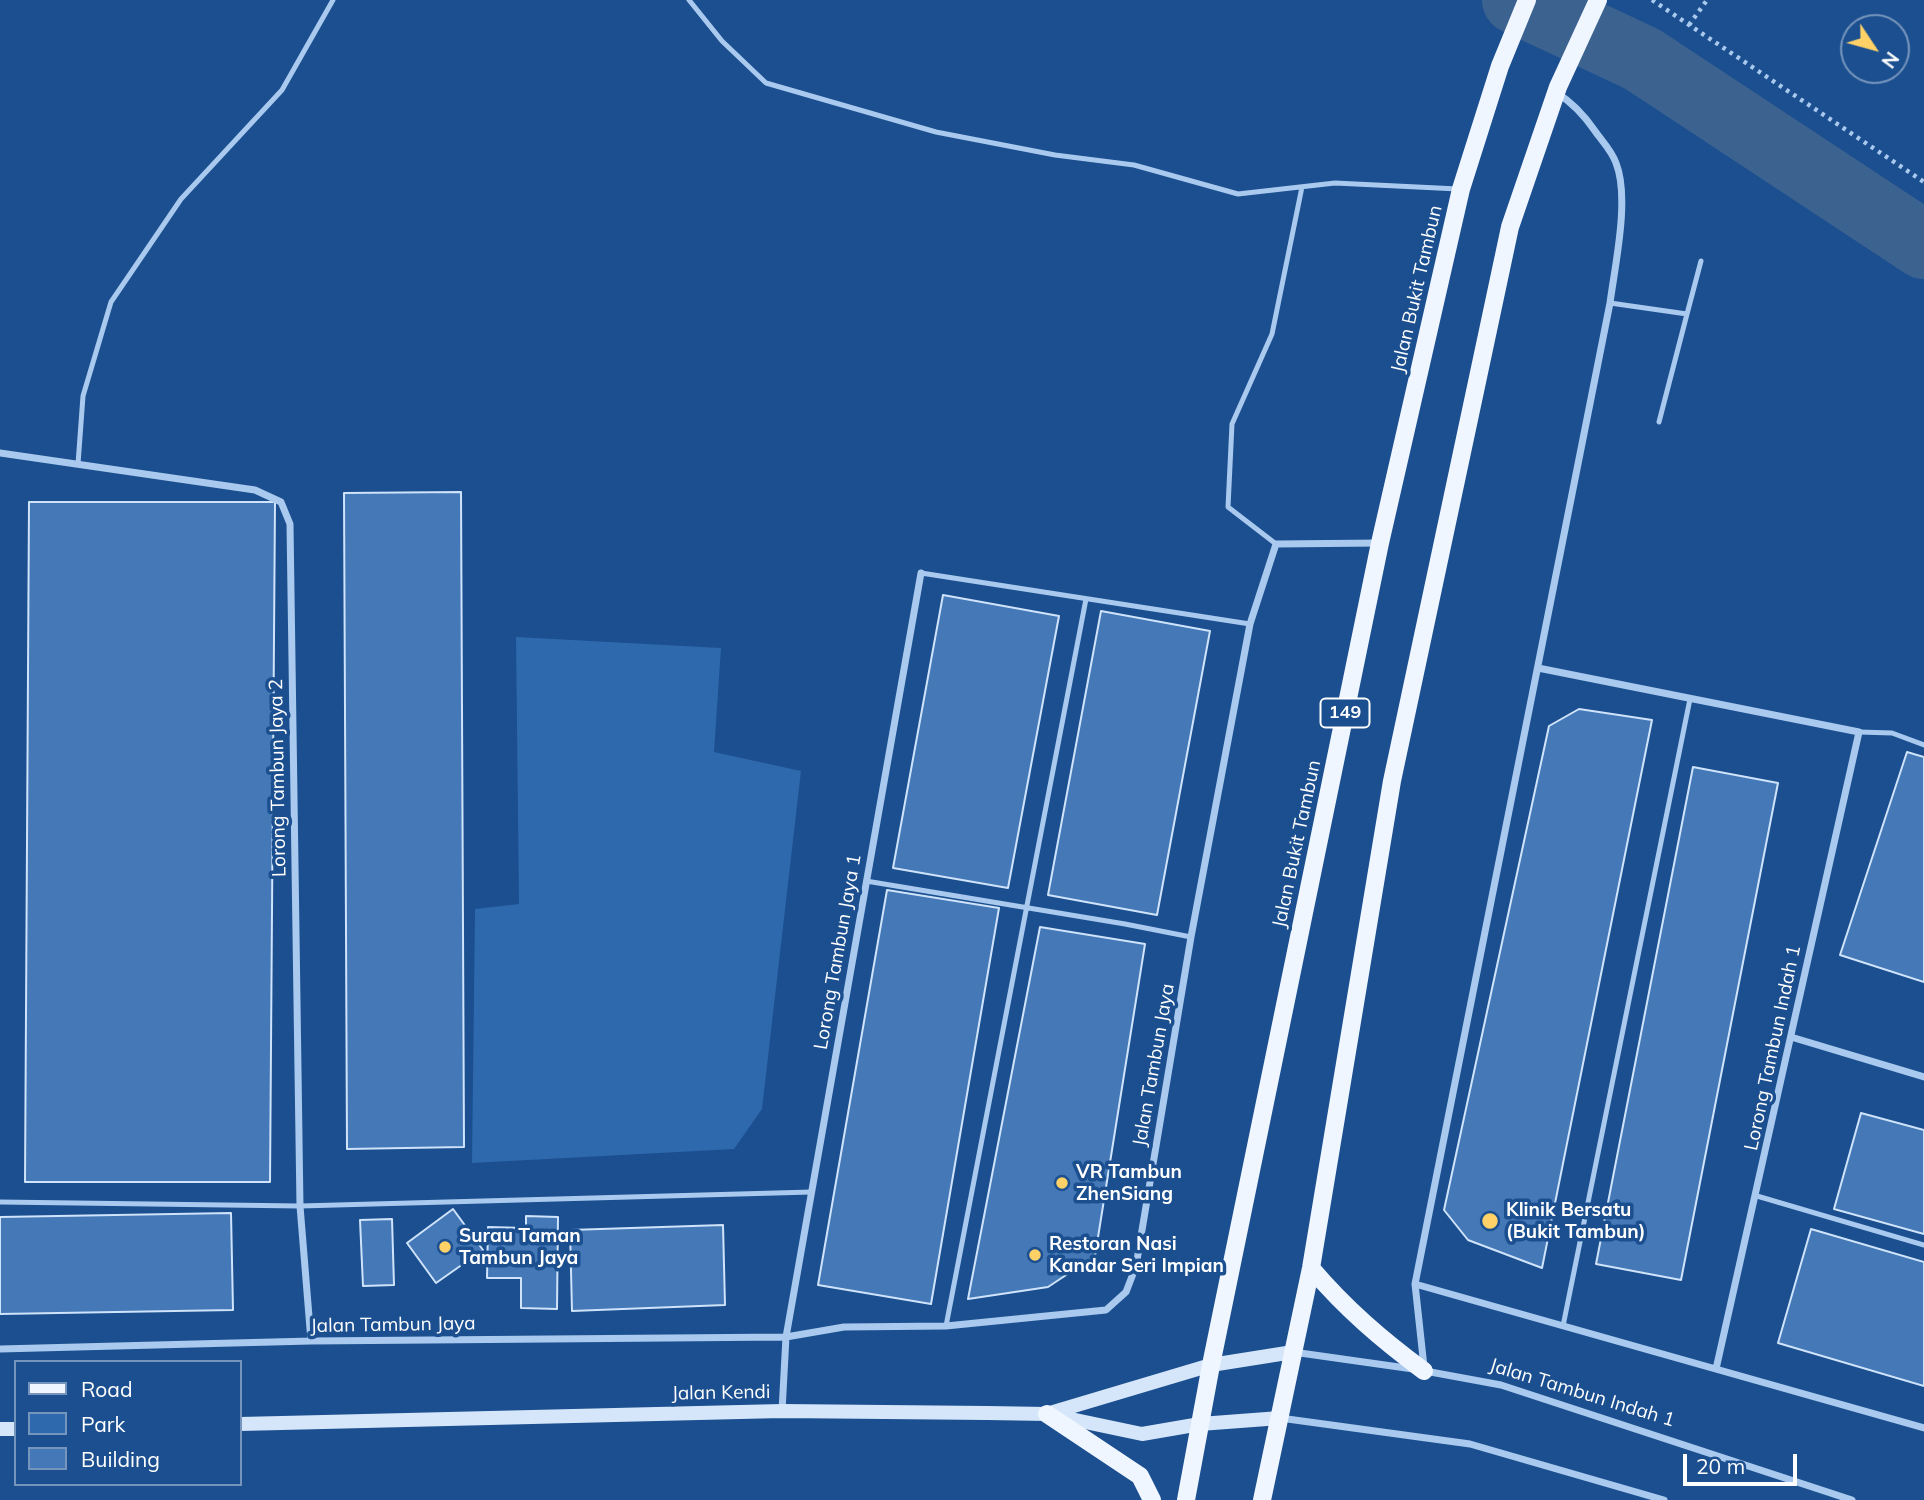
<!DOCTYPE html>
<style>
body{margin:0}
#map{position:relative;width:1924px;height:1500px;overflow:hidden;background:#1b4f8f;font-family:Mulish,sans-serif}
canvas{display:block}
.legend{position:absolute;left:14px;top:1360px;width:228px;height:126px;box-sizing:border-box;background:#1b4f8f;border:2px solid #7695bc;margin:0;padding:9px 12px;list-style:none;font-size:21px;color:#fff}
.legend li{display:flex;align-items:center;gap:14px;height:35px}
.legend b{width:35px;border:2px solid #7695bc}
.north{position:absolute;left:1840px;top:14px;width:70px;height:70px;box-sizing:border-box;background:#1b4f8f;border:2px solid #7695bc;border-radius:50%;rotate:126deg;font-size:19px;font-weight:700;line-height:28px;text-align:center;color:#fff}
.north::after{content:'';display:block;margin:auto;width:24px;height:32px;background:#ffd166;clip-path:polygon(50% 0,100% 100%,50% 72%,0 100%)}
.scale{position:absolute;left:1683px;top:1454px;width:114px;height:32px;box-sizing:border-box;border:4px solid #fff;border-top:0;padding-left:9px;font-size:21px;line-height:24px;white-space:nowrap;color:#fff;-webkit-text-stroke:5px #1b4f8f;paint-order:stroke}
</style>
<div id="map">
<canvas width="1924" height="1500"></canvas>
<ul class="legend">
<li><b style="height:9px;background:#f0f6ff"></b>Road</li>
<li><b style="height:19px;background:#2e69ad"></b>Park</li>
<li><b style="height:19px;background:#4478b7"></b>Building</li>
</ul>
<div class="north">N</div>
<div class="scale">20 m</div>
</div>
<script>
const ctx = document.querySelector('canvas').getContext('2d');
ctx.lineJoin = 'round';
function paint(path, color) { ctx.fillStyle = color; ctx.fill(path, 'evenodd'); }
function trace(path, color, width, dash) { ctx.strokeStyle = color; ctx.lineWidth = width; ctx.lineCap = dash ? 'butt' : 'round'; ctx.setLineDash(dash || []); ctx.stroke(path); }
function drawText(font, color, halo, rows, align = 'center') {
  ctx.font = font + ' Mulish,sans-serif'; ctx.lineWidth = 7; ctx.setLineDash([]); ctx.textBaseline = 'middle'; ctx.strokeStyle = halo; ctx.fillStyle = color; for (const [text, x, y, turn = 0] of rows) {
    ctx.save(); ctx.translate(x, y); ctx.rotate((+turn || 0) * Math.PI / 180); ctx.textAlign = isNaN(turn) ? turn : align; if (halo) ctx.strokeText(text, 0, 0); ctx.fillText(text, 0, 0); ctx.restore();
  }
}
paint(new Path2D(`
 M516,637l205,11 -7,104 87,19 -39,338 -28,40 -262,14 3,-254 44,-5z`), '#2e69ad');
trace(new Path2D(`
 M1516,0l126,59 282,186`), '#3c6290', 68);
const building = new Path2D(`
 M461,492l3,655 -117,2 -3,-656z
 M29,502h246l-5,680h-245z
 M943,595l116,21 -51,272 -115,-20z
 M1101,611l109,20 -53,284 -109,-20z
 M1579,709l73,11 -110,548 -74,-28 -24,-30 105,-484z
 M1907,752l17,5v225l-84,-27z
 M1693,767l85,16 -97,497 -85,-16z
 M887,890l112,18 -68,396 -113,-19z
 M1040,927l105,17 -50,312 -47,31 -80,12z
 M1861,1113l63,17v104l-90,-25z
 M453,1209l30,41 -47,33 -29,-40z
 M231,1213l2,97 -233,4v-97z
 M526,1216l32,1 -1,92 -36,-1v-30h-34l1,-51 38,1z
 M392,1219l2,66 -31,1 -3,-66z
 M723,1225l2,80 -153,6 -2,-81z
 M1811,1229l113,33v124l-146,-43z`);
paint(building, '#4478b7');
trace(building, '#cfe3fa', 2);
trace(new Path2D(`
 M1652,0l272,182
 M1689,25l18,-25`), '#a9c9ee', 4.5, [3.5, 5]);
trace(new Path2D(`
 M689,0l33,41 44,42 170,49 119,23 79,10 104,29 97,-11 123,6
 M1610,303l77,11 -28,108
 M1687,314l14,-53
 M78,464l5,-68 28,-94 70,-103 101,-109 51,-90
 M1276,544l-48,-37 4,-83 40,-90 30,-147
 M921,573l329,51
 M1859,732l33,1 32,12
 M866,881l259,43 66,13
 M1757,1196l167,49
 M0,1202l300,4 512,-14
 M946,1326l140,-727
 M1563,1326l127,-627`), '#a9c9ee', 5);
trace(new Path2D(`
 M0,453l255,37 26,12 9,22 10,682 11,135
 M1538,668l321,64 -143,637
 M1791,1037l133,40
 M1415,1284l509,144
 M0,1349l311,-8 475,-4 58,-10 102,-1 160,-16 20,-18 10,-26 55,-329 59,-313 26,-80 104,-1
 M1293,1352l120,17
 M1424,1367l-9,-83 195,-981c5,-38 20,-105 6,-140 -4,-12 -14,-22 -21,-32 -11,-16 -22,-28 -38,-38
 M1425,1371l76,14 351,115
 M782,1411l4,-74 135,-764
 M1280,1418l190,26 194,56`), '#a9c9ee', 7);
trace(new Path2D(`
 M1050,1413l161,-48 82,-13
 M240,1424l542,-13 205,2 60,1 95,20 58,-10 80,-6
 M0,1429h16`), '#d6e6fa', 14);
trace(new Path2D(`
 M1311,1268c35,41 70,71 113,103
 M1047,1414l93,62 12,24
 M1186,1500l25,-135 169,-822 81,-354 39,-123 27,-66
 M1262,1500l49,-232 81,-487 118,-554 48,-140 40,-87`), '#f0f6ff', 18);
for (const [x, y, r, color] of [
 [1062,1183,7,"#ffd166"],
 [1490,1221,9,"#ffd166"],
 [445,1247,7,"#ffd166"],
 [1035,1255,7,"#ffd166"]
]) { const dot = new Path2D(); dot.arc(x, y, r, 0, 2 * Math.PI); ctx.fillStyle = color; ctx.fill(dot); trace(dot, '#1b4f8f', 2.5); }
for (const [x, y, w] of [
 [1345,713,49]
]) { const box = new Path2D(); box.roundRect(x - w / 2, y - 14.5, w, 29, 5); ctx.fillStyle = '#1b4f8f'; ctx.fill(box); trace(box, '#fff', 2); }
drawText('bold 18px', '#fff', null, [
 ["149",1345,713]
]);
drawText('19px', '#fff', '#1b4f8f', [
 ["Jalan Bukit Tambun",1417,289,-77],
 ["Lorong Tambun Jaya 2",278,778,-91],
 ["Jalan Bukit Tambun",1297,844,-78],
 ["Lorong Tambun Jaya 1",838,952,-80],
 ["Lorong Tambun Indah 1",1773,1048,-78],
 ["Jalan Tambun Jaya",1154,1065,-80],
 ["Jalan Tambun Jaya",393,1325,-1],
 ["Jalan Kendi",721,1393,-1],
 ["Jalan Tambun Indah 1",1582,1393,17]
]);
drawText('bold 19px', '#fff', '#1b4f8f', [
 ["VR Tambun",1076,1172],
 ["ZhenSiang",1076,1194],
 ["Klinik Bersatu",1506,1210],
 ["(Bukit Tambun)",1506,1232],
 ["Surau Taman",459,1236],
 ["Tambun Jaya",459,1258],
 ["Restoran Nasi",1049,1244],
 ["Kandar Seri Impian",1049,1266]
], 'left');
</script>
